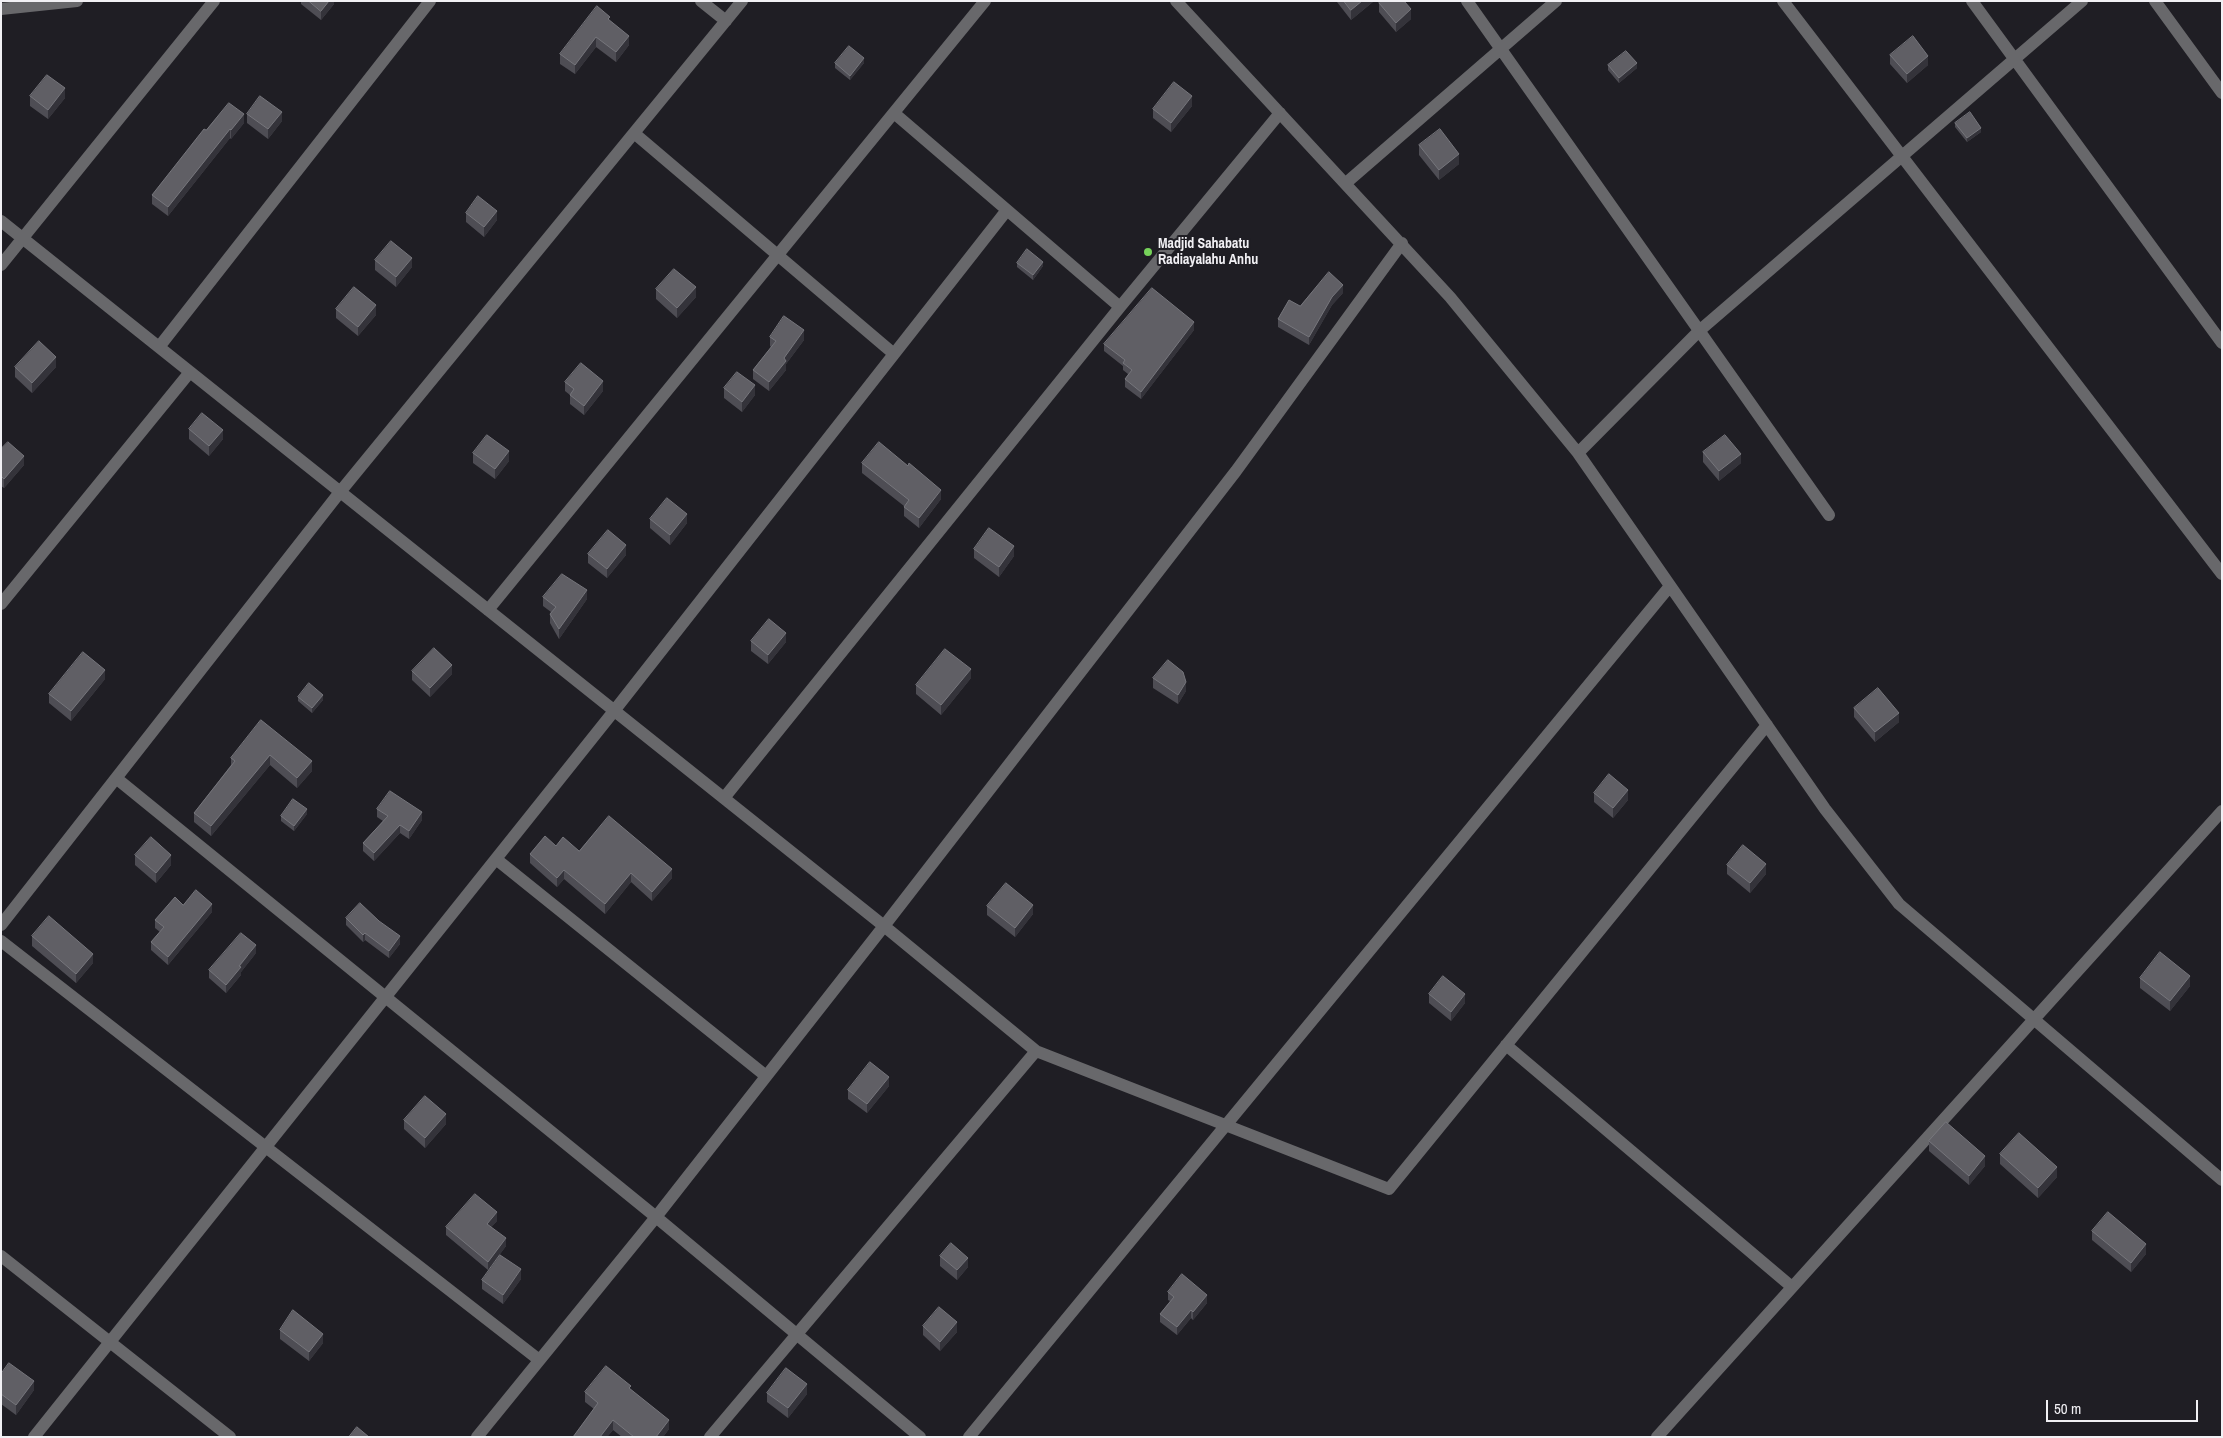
<!DOCTYPE html>
<style>
body{margin:0}
#map{position:relative;width:2223px;height:1438px;overflow:hidden;background:#1f1e24;font-family:"Archivo Narrow",sans-serif}
canvas{display:block}
.frame{position:absolute;inset:0;border:2px solid #f1f0f4;pointer-events:none}
.scale{position:absolute;left:2046px;top:1400px;width:152px;height:22px;box-sizing:border-box;border:2px solid #f1f0f4;border-top:0;padding-left:6px;font-size:15px;line-height:18px;white-space:nowrap;color:#f1f0f4;-webkit-text-stroke:4px #1f1e24;paint-order:stroke}
</style>
<div id="map">
<canvas width="2223" height="1438"></canvas>
<div class="frame"></div>
<div class="scale">50 m</div>
</div>
<script>
const ctx = document.querySelector('canvas').getContext('2d');
ctx.lineJoin = 'round';
function trace(path, color, width, dash) { ctx.strokeStyle = color; ctx.lineWidth = width; ctx.lineCap = dash ? 'butt' : 'round'; ctx.setLineDash(dash || []); ctx.stroke(path); }
function paint(path, color) { ctx.fillStyle = color; ctx.fill(path, 'evenodd'); }
function drawText(font, color, halo, rows, align = 'center') {
  ctx.font = font + ' "Archivo Narrow",sans-serif'; ctx.lineWidth = 4; ctx.setLineDash([]); ctx.textBaseline = 'middle'; ctx.strokeStyle = halo; ctx.fillStyle = color; for (const [text, x, y, turn = 0] of rows) {
    ctx.save(); ctx.translate(x, y); ctx.rotate((+turn || 0) * Math.PI / 180); ctx.textAlign = isNaN(turn) ? turn : align; if (halo) ctx.strokeText(text, 0, 0); ctx.fillText(text, 0, 0); ctx.restore();
  }
}
trace(new Path2D(`
 M701,1l25,20
 M1176,1l274,296 128,156 247,356 74,95 323,276
 M1467,1l362,514
 M1783,1l439,573
 M1972,1l250,342
 M2155,1l67,92
 M1,9l76,-8
 M894,113l226,194
 M634,133l260,221
 M1346,183l210,-182
 M1,221l883,705 152,125 353,138 378,-464
 M1,265l213,-264
 M159,347l271,-346
 M1578,453l121,-122 383,-330
 M1,604l189,-232
 M488,610l497,-609
 M116,778l540,439 264,220
 M724,798l396,-491 160,-194
 M496,859l270,217
 M1,925l339,-433 402,-491
 M1,941l537,418
 M1506,1045l286,242
 M1,1256l229,181
 M34,1437l580,-726 393,-501
 M477,1437l179,-220 228,-291 352,-455 166,-228
 M710,1437l326,-386
 M969,1437l701,-851
 M1657,1437l565,-626`), '#68686b', 12);
paint(new Path2D(`
 M301,1h33v3l-13,16 -20,-16z
 M1337,1h37l-23,19 -14,-18z
 M1379,3l32,16 -15,13 -17,-20z
 M610,21l19,24 -13,17 -20,-15 -21,27 -15,-10v-10z
 M1890,55l38,10 -21,18 -17,-19z
 M835,63h29l-14,17 -15,-12z
 M1608,65l29,3 -18,15 -11,-13z
 M30,96l35,2 -17,21 -18,-13z
 M1192,106l-21,26 -18,-14v-9z
 M247,114l35,7 -14,18 -21,-16z
 M244,123l-13,16 -1,-1 -62,78 -16,-12v-9l54,-65z
 M1955,123l26,9 -14,10 -12,-15z
 M1419,145l40,19 -20,16 -20,-25z
 M466,213l31,7 -13,17 -18,-15z
 M375,260l37,7 -16,20 -21,-17z
 M1017,263l26,3 -10,14 -16,-13z
 M656,289l40,8 -19,21 -21,-19z
 M1343,293l-11,12 -23,40 -31,-18v-8l22,-13z
 M336,309l40,6 -18,21 -22,-18z
 M1194,330l-53,69 -16,-12v-8l3,-5 -5,-4v-4l-19,-15v-7z
 M770,337l34,3 -18,24v6l-17,21 -16,-12v-9l18,-23 -1,-1z
 M15,367h41l-24,26 -17,-16z
 M565,382l38,9 -19,24 -14,-11v-9l-5,-4z
 M724,388l31,7 -13,17 -18,-14z
 M189,429l34,10 -14,17 -20,-17z
 M1,449l23,16 -20,23 -3,-2z
 M1703,452l38,11 -22,18 -16,-19z
 M473,453l36,8 -14,18 -22,-16z
 M862,463l79,36 -22,29 -15,-12v-10l-42,-33z
 M650,519l37,4 -17,22 -20,-17z
 M974,549l40,7 -15,21 -25,-19z
 M588,554l38,1 -19,23 -19,-15z
 M543,597l44,2 -28,40 -9,-16v-9l1,-2 -8,-6z
 M751,641l35,1 -18,22 -17,-13z
 M412,671l40,3 -22,23 -18,-17z
 M971,678l-30,37 -25,-21v-9z
 M1153,678l33,13 -8,13 -25,-16z
 M105,679l-34,42 -22,-18v-9z
 M298,697l25,3 -11,13 -14,-12z
 M1854,708l45,14 -24,20 -21,-25z
 M261,720l51,51 -15,17 -27,-23 -59,71 -17,-14v-9l37,-48v-7z
 M1594,793l34,7 -15,18 -19,-16z
 M377,809l45,11 -13,19 -9,-6 -26,28 -11,-10v-8l20,-22 -6,-4z
 M307,814l-13,17 -13,-10v-5z
 M556,846l23,5 93,27 -20,23 -21,-19 -26,32 -41,-35 -7,8 -27,-24v-9z
 M135,855l36,10 -15,18 -21,-18z
 M1727,865l39,9 -16,19 -23,-19z
 M183,905l29,7 -44,53 -17,-15v-8l9,-10 -5,-4v-8z
 M987,906l46,8 -18,23 -28,-22z
 M346,918l54,26 -11,14 -24,-18 -2,2 -17,-17z
 M32,936l61,27 -17,20 -44,-37z
 M256,953l-15,19v3l-15,18 -17,-15v-8z
 M2140,978l50,8 -20,25 -30,-23z
 M1429,994l36,9 -14,18 -22,-18z
 M889,1086l-22,27 -19,-14v-9z
 M404,1120l42,4 -21,24 -21,-19z
 M1929,1141l56,25 -16,19 -40,-34z
 M2000,1154l57,23 -19,21 -38,-34z
 M497,1221l-6,6 15,19 -18,24 -42,-35v-8z
 M2092,1231l54,23 -15,18 -39,-32z
 M940,1256l28,11 -11,13 -17,-14z
 M521,1279l-18,25 -21,-15v-9z
 M1168,1292l39,11 -14,17 -2,-2 -14,17 -17,-13v-8l10,-13 -2,-1z
 M923,1326l34,6 -17,19 -17,-16z
 M280,1330l43,13 -14,18 -29,-22z
 M1,1374l33,16 -18,25 -15,-11z
 M631,1390l38,39 -6,8h-41l-9,-7 -6,7h-34l21,-28 -9,-7v-10z
 M767,1393l40,1 -19,24 -21,-16z`), '#4e4d54');
paint(new Path2D(`
 M329,1h5v3l-13,16v-9z
 M1362,1h12l-23,19v-10z
 M1411,9v10l-15,13v-9z
 M629,36v9l-13,17v-10z
 M596,37v10l-21,27v-9z
 M1928,56v9l-21,18v-9z
 M864,58v5l-14,17v-4z
 M1637,63v5l-18,15v-5z
 M65,88v10l-17,21v-9z
 M1192,96v10l-21,26v-9z
 M282,112v9l-14,18v-10z
 M244,114v9l-13,16v-9z
 M1981,128v4l-14,10v-4z
 M230,129v9l-62,78v-9z
 M1459,154v10l-20,16v-10z
 M497,211v9l-13,17v-10z
 M412,258v9l-16,20v-10z
 M1043,262v4l-10,14v-5z
 M1343,285v8l-11,12 -23,40v-8l23,-40z
 M696,287v10l-19,21v-10z
 M376,305v10l-18,21v-9z
 M1194,322v8l-53,69v-7z
 M804,330v10l-18,24v6l-17,21v-9l15,-24z
 M56,357v10l-24,26v-10z
 M603,381v10l-19,24v-9z
 M755,385v10l-13,17v-10z
 M223,430v9l-14,17v-10z
 M509,451v10l-14,18v-10z
 M1741,454v9l-22,18v-10z
 M24,456v9l-20,23v-9z
 M941,490v9l-22,29v-10z
 M687,514v9l-17,22v-10z
 M626,545v10l-19,23v-9z
 M1014,546v10l-15,21v-10z
 M587,590v9l-28,40v-10z
 M786,633v9l-18,22v-9z
 M452,665v9l-22,23v-9z
 M971,669v9l-30,37v-10z
 M105,670v9l-34,42v-10z
 M1186,682v9l-8,13v-9z
 M323,695v5l-11,13v-5z
 M1899,713v9l-24,20v-10z
 M270,755v10l-59,71v-10z
 M312,761v10l-15,17v-10z
 M1628,790v10l-15,18v-10z
 M307,809v5l-13,17v-5z
 M422,812v8l-13,19v-8z
 M400,825v8l-26,28v-8z
 M171,855v10l-15,18v-10z
 M1766,864v10l-16,19v-10z
 M672,869v9l-20,23v-9z
 M564,870v9l-7,8v-9z
 M631,873v9l-26,32v-10z
 M212,904v8l-44,53v-8z
 M1033,905v9l-18,23v-9z
 M365,933v7l-2,2v-7z
 M400,936v8l-11,14v-7z
 M256,945v8l-15,19v3l-15,18v-8z
 M93,954v9l-17,20v-9z
 M2190,976v10l-20,25v-10z
 M1465,994v9l-14,18v-9z
 M889,1077v9l-22,27v-9z
 M446,1114v10l-21,24v-10z
 M1985,1156v10l-16,19v-9z
 M2057,1167v10l-19,21v-10z
 M497,1212v9l-10,11v-8z
 M506,1238v8l-18,24v-8z
 M2146,1244v10l-15,18v-9z
 M968,1258v9l-11,13v-10z
 M521,1269v10l-18,25v-9z
 M1207,1295v8l-14,17v-8z
 M1191,1310v8l-14,17v-8z
 M957,1322v10l-17,19v-9z
 M323,1334v9l-14,18v-9z
 M34,1381v9l-18,25v-10z
 M807,1384v10l-19,24v-10z
 M613,1420v10l-6,7h-7z
 M669,1420v9l-6,8h-7z`), '#34333a');
const building = new Path2D(`
 M309,1h20l-8,10z
 M1344,1h18l-11,9z
 M1381,1h23l7,8 -15,14 -17,-20z
 M597,6l13,11 -2,2 21,17 -13,16 -20,-15 -21,28 -15,-11z
 M1913,36l15,20 -21,18 -17,-19z
 M849,46l15,12 -14,18 -15,-13z
 M1626,51l11,12 -18,15 -11,-13z
 M47,75l18,13 -17,22 -18,-14z
 M1174,82l18,14 -21,27 -18,-14z
 M260,96l22,16 -14,17 -21,-15z
 M229,103l15,11 -13,16 -1,-1 -62,78 -16,-12 52,-66 2,1z
 M1970,112l11,16 -14,10 -12,-15z
 M1440,129l19,25 -20,16 -20,-25z
 M478,196l19,15 -13,16 -18,-14z
 M391,241l21,17 -16,19 -21,-17z
 M1027,249l16,13 -10,13 -16,-12z
 M674,269l22,18 -19,21 -21,-19z
 M1329,272l14,13 -11,12 -23,40 -31,-18 11,-19 11,6z
 M354,287l22,18 -18,22 -22,-18z
 M1152,288l42,34 -53,70 -16,-13 7,-9 -9,-7 2,-3 -21,-16z
 M784,316l20,14 -20,28 2,3 -17,21 -16,-12 23,-29 -6,-4z
 M39,341l17,16 -24,26 -17,-16z
 M581,363l22,18 -19,25 -14,-11 4,-6 -9,-7z
 M737,372l18,13 -13,17 -18,-14z
 M202,413l21,17 -14,16 -20,-17z
 M487,435l22,16 -14,18 -22,-16z
 M1725,435l16,19 -22,17 -16,-19z
 M8,442l16,14 -20,23 -3,-3v-27z
 M879,442l29,24 1,-3 32,27 -22,28 -15,-11 5,-7 -47,-37z
 M667,498l20,16 -17,21 -20,-16z
 M989,528l25,18 -15,21 -25,-18z
 M608,530l18,15 -19,24 -19,-15z
 M562,574l25,16 -28,39 -9,-15 6,-7 -13,-10z
 M769,619l17,14 -18,22 -17,-14z
 M434,648l18,17 -22,23 -18,-17z
 M945,649l26,20 -30,36 -25,-20z
 M83,652l22,18 -34,41 -22,-17z
 M1168,660l15,12 3,10 -8,13 -25,-17z
 M309,683l14,12 -11,13 -14,-11z
 M1878,688l21,25 -24,19 -21,-24z
 M261,720l51,41 -15,17 -27,-23 -59,71 -17,-13 41,-52 -4,-3z
 M1609,774l19,16 -15,18 -19,-15z
 M390,791l32,21 -13,19 -9,-6 -26,28 -11,-10 25,-27 -11,-7z
 M293,799l14,10 -13,17 -13,-10z
 M609,816l63,53 -20,23 -21,-19 -26,31 -41,-34 -7,8 -27,-24 15,-18 11,10 7,-9 16,14z
 M151,837l20,18 -15,18 -21,-18z
 M1743,845l23,19 -16,19 -23,-18z
 M1006,883l27,22 -18,23 -28,-22z
 M196,890l16,14 -44,53 -17,-15 13,-15 -9,-7 20,-23 8,8z
 M360,903l19,18 21,15 -11,15 -24,-18 -2,2 -17,-17z
 M49,916l44,38 -17,20 -44,-38z
 M241,933l15,12 -17,21 2,1 -15,18 -17,-15z
 M2160,952l30,24 -20,25 -30,-23z
 M1443,976l22,18 -14,18 -22,-18z
 M870,1062l19,15 -22,27 -19,-14z
 M425,1096l21,18 -21,24 -21,-18z
 M1946,1122l39,34 -16,20 -40,-35z
 M2019,1133l38,34 -19,21 -38,-34z
 M475,1194l22,18 -10,12 19,14 -18,24 -42,-35z
 M2108,1212l38,32 -15,19 -39,-32z
 M951,1243l17,15 -11,12 -17,-14z
 M500,1255l21,14 -18,26 -21,-15z
 M1182,1274l25,21 -14,17 -2,-2 -14,17 -17,-13 14,-17 -6,-5z
 M939,1307l18,15 -17,20 -17,-16z
 M293,1310l30,24 -14,18 -29,-22z
 M9,1363l25,18 -18,24 -15,-11v-20z
 M606,1366l25,20 -2,2 40,32 -13,17h-22l-21,-17 -13,17h-27l25,-34 -13,-11z
 M786,1368l21,16 -19,24 -21,-15z
 M357,1427l12,10h-20z`);
paint(building, '#605f65');
trace(building, '#76767c', 1);
for (const [x, y, r, color] of [
 [1148,252,5,"#76d25a"]
]) { const dot = new Path2D(); dot.arc(x, y, r, 0, 2 * Math.PI); ctx.fillStyle = color; ctx.fill(dot); trace(dot, '#1f1e24', 2); }
drawText('bold 14px', '#f1f0f4', '#1f1e24', [
 ["Madjid Sahabatu",1158,244],
 ["Radiayalahu Anhu",1158,260]
], 'left');
</script>
